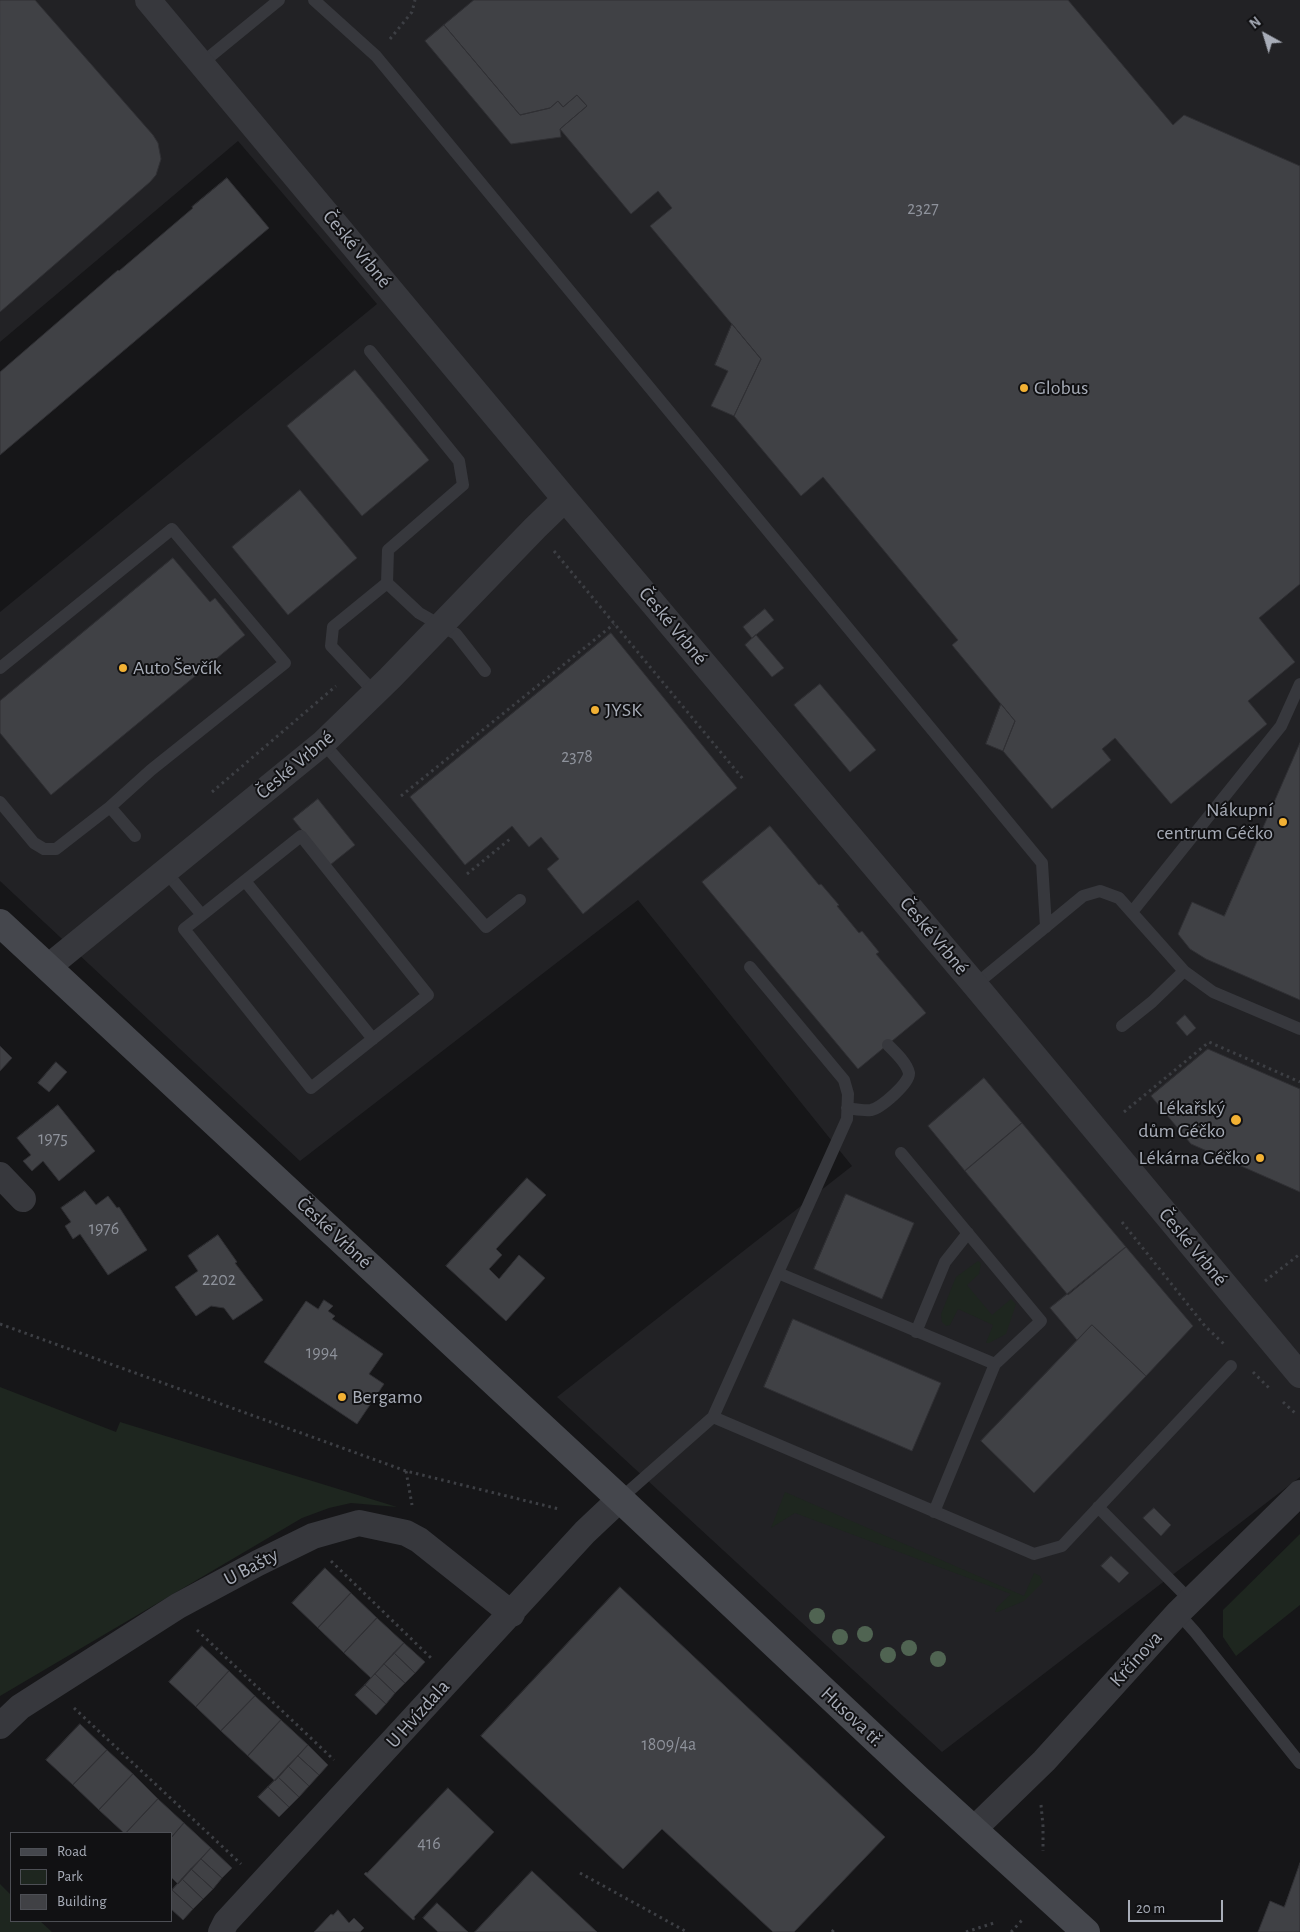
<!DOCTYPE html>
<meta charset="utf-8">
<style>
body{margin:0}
#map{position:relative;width:1300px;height:1932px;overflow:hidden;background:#161618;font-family:"Alegreya Sans",sans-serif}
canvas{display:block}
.legend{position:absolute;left:10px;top:1832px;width:162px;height:90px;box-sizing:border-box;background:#111113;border:1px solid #4d4f55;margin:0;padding:6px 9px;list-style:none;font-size:15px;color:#a8adb8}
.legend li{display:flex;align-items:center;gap:10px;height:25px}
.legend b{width:25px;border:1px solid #4d4f55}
.north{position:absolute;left:1240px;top:10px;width:50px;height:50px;-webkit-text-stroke:4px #111113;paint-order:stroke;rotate:321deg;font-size:14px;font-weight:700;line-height:20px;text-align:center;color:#a8adb8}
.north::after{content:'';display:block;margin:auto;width:18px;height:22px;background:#a8adb8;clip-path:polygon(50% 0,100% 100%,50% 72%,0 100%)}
.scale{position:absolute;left:1128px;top:1900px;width:95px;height:22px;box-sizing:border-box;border:2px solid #a8adb8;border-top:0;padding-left:6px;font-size:15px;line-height:18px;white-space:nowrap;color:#a8adb8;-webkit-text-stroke:4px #111113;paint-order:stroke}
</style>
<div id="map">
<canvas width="1300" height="1932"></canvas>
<ul class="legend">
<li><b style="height:6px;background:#45474d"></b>Road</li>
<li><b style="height:14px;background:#1e261f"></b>Park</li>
<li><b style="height:14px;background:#404145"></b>Building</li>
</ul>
<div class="north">N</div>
<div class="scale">20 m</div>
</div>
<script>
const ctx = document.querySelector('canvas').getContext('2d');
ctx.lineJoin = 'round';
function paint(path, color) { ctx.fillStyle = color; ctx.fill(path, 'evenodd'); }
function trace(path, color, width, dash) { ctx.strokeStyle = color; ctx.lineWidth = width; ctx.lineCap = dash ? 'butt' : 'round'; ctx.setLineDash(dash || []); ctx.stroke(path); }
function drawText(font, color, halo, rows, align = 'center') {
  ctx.font = font + ' "Alegreya Sans",sans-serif'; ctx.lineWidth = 4; ctx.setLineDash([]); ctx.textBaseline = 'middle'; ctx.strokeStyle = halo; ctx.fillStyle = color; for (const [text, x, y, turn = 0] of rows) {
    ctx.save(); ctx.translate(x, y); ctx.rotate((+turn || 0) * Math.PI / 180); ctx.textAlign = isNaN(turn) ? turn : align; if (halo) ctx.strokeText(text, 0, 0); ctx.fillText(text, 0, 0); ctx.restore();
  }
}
paint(new Path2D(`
 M0,0h1300v1477l-358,275 -385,-355 295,-231 -214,-266 -338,261 -300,-280v-269l377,-308 -139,-163 -238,201z`), '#222225');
paint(new Path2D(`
 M978,1261l3,2 -2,11 -12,11 25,30 19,-16 5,5 -10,30 -17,9h-3l7,-18 -35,-16 -8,16 -4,1 -4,-4 -1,-8 15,-37z
 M0,1387l116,45 4,-10 277,85 -46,-4 -22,5 -27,10 -302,178z
 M785,1492l239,104 10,-23 6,3 3,6 -19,19 -26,11h-3l2,-5 14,-13 -216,-81 -24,15z
 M1300,1534v71l-64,51 -13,-19v-27z
 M0,1884l11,11v26h29l12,11h-52z`), '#1e261f');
const building = new Path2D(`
 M0,0h35l118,135 5,8 3,16 -5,16 -6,7 -150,130z
 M474,0h594l105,125 11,-10 116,51v418l-41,34 36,44 -47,39 19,23 -96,80 -56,-66 -13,11 9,11 -59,49 -49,-58 12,-30 -63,-76 6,-5 -135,-163 -22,19 -67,-80 27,-57 -111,-133 22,-18 -14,-17 -27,23 -71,-85 27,-23 -10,-11 -14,12 -5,-6 -8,7 -30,7 -76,-90z
 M444,25l76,90 30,-7 8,-7 5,6 14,-12 10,11 -27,23 1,8 -50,7 -86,-103z
 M227,178l42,50 -269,227v-83l118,-102 1,1 74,-63 -1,-1z
 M732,324l29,35 -27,57 -23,-10 17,-35 -13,-6z
 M355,370l74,90 -67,56 -75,-90z
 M300,490l57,68 -69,57 -56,-68z
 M173,558l37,44 5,-4 30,37 -194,160 -51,-62v-32z
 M765,609l9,11 -22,18 -9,-11z
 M611,633l126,155 -154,126 -36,-45 12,-10 -18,-22 -12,10 -17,-21 -47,39 -55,-68z
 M756,635l28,33 -12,9 -27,-32z
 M820,684l56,66 -26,22 -56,-67z
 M1001,704l14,17 -12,30 -17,-7z
 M1300,743v257l-94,-41 -16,-10 -12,-15 14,-32 32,14z
 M318,799l37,46 -25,20 -37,-46z
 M770,826l49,59 2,-1 18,21 -2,1 22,27 3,-2 17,21 -3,2 50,59 -68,56 -156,-187z
 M1185,1015l11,13 -9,8 -11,-13z
 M0,1046l12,12 -12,13z
 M1208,1049l92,40v103l-109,-48 -40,-48z
 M56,1062l11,10 -18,20 -11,-9z
 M984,1078l38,45 -57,48 -37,-45z
 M58,1105l37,46 -36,30 -16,-20 -11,10 -9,-10 8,-6 -14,-17z
 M1022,1123l104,124 -58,48 -103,-124z
 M527,1178l19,17 -50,54 6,6 -13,14 10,10 20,-24 26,23 -39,43 -60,-55z
 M85,1191l11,14 12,-9 9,12 2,-1 28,43 -39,25 -28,-41 -7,5 -8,-13 6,-4 -10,-14z
 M846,1194l68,29 -32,76 -68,-30z
 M218,1235l19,27 -2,1 28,37 -30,20 -9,-12 -13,-2 -15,10 -21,-29 23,-16 -10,-15z
 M1126,1247l67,79 -47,50 -54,-51 -15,15 -27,-32z
 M324,1300l9,6 -5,5 7,5 -3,3 51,35 -14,20 15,10 -27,40 -93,-62 42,-61 12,8z
 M793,1319l148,64 -29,68 -148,-64z
 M1092,1325l54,51 -112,117 -53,-52z
 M1154,1508l17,17 -10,11 -18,-18z
 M1111,1556l18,17 -10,10 -18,-17z
 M325,1568l26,25 -33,35 -26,-25z
 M620,1587l265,250 -91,95h-21l-111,-103 -39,40 -142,-133z
 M351,1593l26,25 -33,35 -26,-25z
 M377,1618l27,25 -33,35 -27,-25z
 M404,1643l21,19 -10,11 -21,-20z
 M202,1646l27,25 -33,36 -27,-25z
 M394,1653l21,20 -10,10 -21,-19z
 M384,1664l21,19 -10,10 -20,-19z
 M229,1671l26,25 -34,35 -25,-24z
 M375,1674l20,19 -9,11 -21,-19z
 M365,1685l21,19 -10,11 -21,-20z
 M255,1696l26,24 -33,36 -27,-25z
 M281,1720l27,25 -33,36 -27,-25z
 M80,1724l27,26 -34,35 -27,-25z
 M308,1745l20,20 -9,10 -21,-19z
 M107,1750l26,24 -34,36 -26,-25z
 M298,1756l21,19 -10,11 -21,-20z
 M288,1766l21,20 -10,11 -21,-20z
 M133,1774l25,25 -32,34h-2l-25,-23z
 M278,1777l21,20 -10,10 -21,-20z
 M268,1787l21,20 -10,10 -21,-20z
 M448,1788l46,44 -80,85 1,2 -2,1 -49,-46 2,-2 1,1z
 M158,1799l26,24 -13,15v-5h-45z
 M184,1823l27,25 -33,36 -7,-7v-39z
 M211,1848l21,20 -10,10 -21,-19z
 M201,1859l21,19 -9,11 -22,-20z
 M1300,1863v69h-42l12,-31 14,6z
 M191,1869l22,20 -10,10 -21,-20z
 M532,1871l65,61h-122z
 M182,1879l21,20 -10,10 -21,-19z
 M172,1890l21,19 -10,11 -12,-11z
 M437,1903l31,29h-30l-15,-14z
 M338,1910l11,13 5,-5 10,10 -4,4h-46l17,-18 2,1z`);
paint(building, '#404145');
trace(building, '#303034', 1);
trace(new Path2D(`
 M390,39l22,-27 3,-12
 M554,551l189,228
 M212,792l124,-106
 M401,796l213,-172
 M467,874l43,-35
 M1124,1112l85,-70 91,40
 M1122,1222l83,104 20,19
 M1265,1281l35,-27
 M0,1324l406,147 153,38
 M1253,1372l17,17
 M1283,1402l12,11
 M406,1471l6,34
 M331,1561l100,97
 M197,1630l137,130
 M74,1708l167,156
 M1041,1805l2,21v25
 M580,1873l107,59
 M832,1932l4,-5
 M966,1932l31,-10
 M1011,1932l13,-14`), '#3d3f44', 3, [2.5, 4]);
trace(new Path2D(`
 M314,0l62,56 666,807 4,64
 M202,63l77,-63
 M370,351l89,110 4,24 -75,65 -1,33 32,30 37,21 29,37
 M0,668l172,-139 113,134 -134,107 -41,37
 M375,693l-44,-47 2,-19 54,-44
 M323,743l163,184 34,-27
 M0,802l34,41 10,6h12l54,-42 25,29
 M165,871l37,44 -18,14 127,159 117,-93 -127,-159 -99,79
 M245,881l128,158
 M1132,912l149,-186 19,-42
 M975,985l108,-89 17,-5 19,7 65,73 29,21 87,37
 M1122,1026l30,-24 32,-31
 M847,1108c8,1 17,3 24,2 10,-2 39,-27 38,-37 -2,-10 -14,-21 -21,-28
 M778,1273l217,91 46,-43 -140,-168
 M916,1332l29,-70 23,-29
 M713,1417l134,-298 1,-25 -4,-14 -94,-113
 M620,1499l93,-82 321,137 28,-8 169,-180
 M1098,1507l92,93
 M934,1512l61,-148
 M1178,1613l17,19 105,131`), '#37383d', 12);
trace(new Path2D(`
 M148,0l417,499 410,486 325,390
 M48,967l275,-224 67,-65 145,-150 30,-29
 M0,1175l23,24
 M0,1726l20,-19 158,-101 80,-43 55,-27 46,-13 47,10 13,7 93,74
 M974,1829l70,-68 134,-148 122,-120
 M221,1932l5,-10 36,-39 323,-351 35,-33`), '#37383d', 26);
trace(new Path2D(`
 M0,923l620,576 299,281 167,152`), '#45474d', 28);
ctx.fillStyle = '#506452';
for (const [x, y] of [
 [817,1616],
 [865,1634],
 [840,1637],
 [909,1648],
 [888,1655],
 [938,1659]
]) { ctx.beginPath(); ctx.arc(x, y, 8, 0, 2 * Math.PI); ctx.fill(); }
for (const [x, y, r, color] of [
 [1024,388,5,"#f2b134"],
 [123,668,5,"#f2b134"],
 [595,710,5,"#f2b134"],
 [1283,822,5,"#f2b134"],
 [1236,1120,6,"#f2b134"],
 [1260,1158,5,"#f2b134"],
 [342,1397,5,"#f2b134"]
]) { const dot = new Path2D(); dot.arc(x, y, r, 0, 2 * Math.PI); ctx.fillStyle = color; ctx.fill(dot); trace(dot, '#111113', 2); }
drawText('18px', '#8e929b', null, [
 ["2327",923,209],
 ["2378",577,757],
 ["1975",53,1139],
 ["1976",104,1229],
 ["2202",219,1280],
 ["1994",322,1353],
 ["1809/4a",669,1745],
 ["416",429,1844]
]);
drawText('20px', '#a8adb8', '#111113', [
 ["České Vrbné",357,249,50],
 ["České Vrbné",673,626,50],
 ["České Vrbné",295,765,-40],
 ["České Vrbné",934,936,50],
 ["České Vrbné",334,1233,43],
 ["České Vrbné",1193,1247,50],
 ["U Bašty",251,1567,-28],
 ["Krčínova",1136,1659,-48],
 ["U Hvízdala",418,1714,-48],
 ["Husova tř.",852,1717,43]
]);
drawText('20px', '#a8adb8', '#111113', [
 ["Globus",1034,388],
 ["Auto Ševčík",133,668],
 ["JYSK",605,710],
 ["Nákupní",1273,810,"right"],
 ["centrum Géčko",1273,833,"right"],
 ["Lékařský",1225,1108,"right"],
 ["dům Géčko",1225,1131,"right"],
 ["Lékárna Géčko",1250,1158,"right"],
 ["Bergamo",352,1397]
], 'left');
</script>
